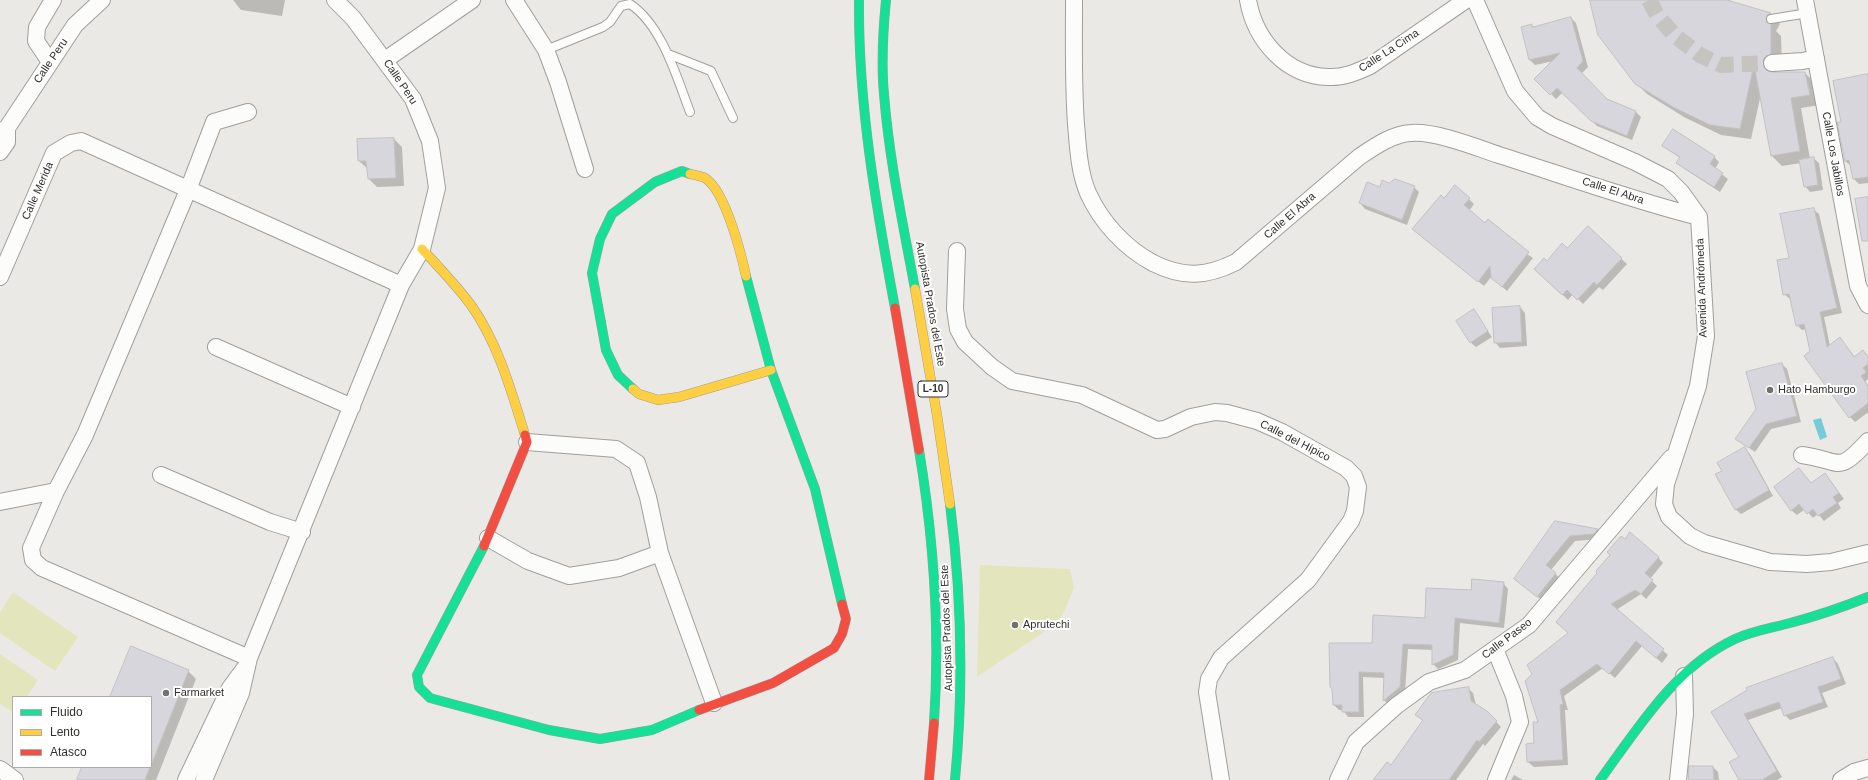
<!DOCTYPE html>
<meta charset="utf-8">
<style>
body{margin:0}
#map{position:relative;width:1868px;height:780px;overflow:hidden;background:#ebe9e5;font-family:Arial,sans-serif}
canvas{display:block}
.legend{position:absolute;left:12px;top:696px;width:140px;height:72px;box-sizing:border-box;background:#fff;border:1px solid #adacab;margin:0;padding:5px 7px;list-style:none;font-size:12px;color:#31302c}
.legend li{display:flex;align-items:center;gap:8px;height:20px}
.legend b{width:20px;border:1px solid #adacab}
</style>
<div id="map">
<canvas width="1868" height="780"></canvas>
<ul class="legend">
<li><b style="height:5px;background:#16e098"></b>Fluido</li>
<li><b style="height:5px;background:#ffcf43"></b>Lento</li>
<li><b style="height:5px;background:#f24e42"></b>Atasco</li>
</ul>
</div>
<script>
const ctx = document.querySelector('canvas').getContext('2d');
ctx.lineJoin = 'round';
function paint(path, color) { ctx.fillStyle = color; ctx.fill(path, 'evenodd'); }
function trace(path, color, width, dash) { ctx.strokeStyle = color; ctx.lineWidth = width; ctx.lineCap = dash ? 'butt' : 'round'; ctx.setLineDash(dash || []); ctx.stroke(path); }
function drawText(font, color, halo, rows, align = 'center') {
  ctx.font = font + ' Arial,sans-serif'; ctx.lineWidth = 4; ctx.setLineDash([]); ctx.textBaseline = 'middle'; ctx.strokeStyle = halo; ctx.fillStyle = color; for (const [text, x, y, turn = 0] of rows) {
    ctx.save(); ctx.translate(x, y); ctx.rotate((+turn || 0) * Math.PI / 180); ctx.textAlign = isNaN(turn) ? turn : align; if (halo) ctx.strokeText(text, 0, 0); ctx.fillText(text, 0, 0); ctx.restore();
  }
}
paint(new Path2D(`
 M980,565l90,4 4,19 -12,28 -21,18 -64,43z
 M13,592l65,45 -23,34 -55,-38v-21z
 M0,654l38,26 -11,17h-14v15l-13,-8z`), '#e3e6bd');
paint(new Path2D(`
 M1821,418l6,19 -7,3 -7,-20z`), '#75ccd8');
paint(new Path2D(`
 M233,0h52l-3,16 -41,-6z
 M1591,0h139l2,2 38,12 10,10 -4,7 5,5 1,28 -9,6 1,3h31l10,10 5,22 -19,3 9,51 3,-1 6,5 4,27 -13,2 -5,-6 -4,-23 -19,3 -10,-10 -11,-62 -10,45 -30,-4 -37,-18 -37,-23 -11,-11z
 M1571,18l5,5 12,44 -7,7 26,26 29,12 5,5 -9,23 -35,-14 -34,-34 -7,7 -20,-20 18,-18 -19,4 -5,-5 -8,-32 9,-3 3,3z
 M1868,75v108l-9,1 -5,-5 -3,-13 -6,-5 -3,-39z
 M394,139l8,8 2,39 -27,1 -8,-8 -1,-10 -9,-8z
 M1663,146l51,11 5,5 -4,7 13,10 -8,13 -37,-24 -6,-5 3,-5z
 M1389,184l25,3 5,5 -12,33 -42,-16 -5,-6z
 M1444,199h25l5,5 -5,7 16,14 48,33 -26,33 -16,-14 -7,9 -71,-57z
 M1813,209l6,5 23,99 -18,4 6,29 10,-7 15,18 8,-6 5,6v22l-3,3 3,3v29l-1,-1 -12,9 -5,-5 -39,-65 -4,-23 -5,1 -5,-5 -6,-25 -7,-6 7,-35z
 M1588,228l39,36 -24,26 -4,-3 -16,17 -10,-10 -5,6 -32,-31 32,-20z
 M1520,307l5,6 2,33 -27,2 -5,-6z
 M1474,311l18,26 -16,10 -6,-5z
 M1782,364l5,5 14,53 -30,7 -16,23 -19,-13 21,-29z
 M1744,448l6,6 23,42 -32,18 -6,-5 -12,-38z
 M1799,469l13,15 18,-4 14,19 -6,4 3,5 -17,13 -6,-7 -5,4 -8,-9 -8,6 -6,-5z
 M1556,523l42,7 5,5 -4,4 -24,2 -24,29 10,9 -18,22 -28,-22z
 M1658,557l5,6 -13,16 7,7 -11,13 -5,-5 -25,16 52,45 -6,8 -20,-17 -27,32 -12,-10 -39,28 4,14h-3l3,55 -34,2 -6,-5 8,-18 4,-21 29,-90z
 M1503,583l5,6 -4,39 -44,-5 -2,37 -20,9 -5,-5v-14l-25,-1 -3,43 -16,13 -5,-5 1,-22 -22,-1 1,40h-16l-5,-7h-4l-5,-5 39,-61 53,-25 46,-28z
 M1833,658l5,6 8,20 -24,9 6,14 -38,13 -5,-5 -3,-7 -34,12 34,57 -5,3h-37l1,-23 -29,-45z
 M188,671l8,8 -40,101h-78l5,-13h68v-70h-39z
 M1468,688l5,5 3,12 11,7 14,15 -16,19 -2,-2 -27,36h-82l17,-13 32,-46 -6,-6z
 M1713,767l5,5 1,8h-29z
 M1514,775l9,5h-12z`), '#0003');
const building = new Path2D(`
 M1590,0h137l44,13 -4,2 -1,4 1,4 4,1v30l-7,4v10l8,4h33l5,23 -19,3 9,53 -29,5 -17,-91 -14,64 -30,-4 -37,-18 -38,-23 -37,-49z
 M1571,17l12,44 -6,7 30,31 29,12 -9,25 -36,-15 -34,-33 -7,7 -16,-16 26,-26 -31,7 -8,-33 11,-3v3z
 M1868,74v103l-15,2 -4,-19 -4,1 -8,-39h4l-8,-41z
 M1673,129l42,27 -5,8 13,9 -9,14 -38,-24 4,-6 -18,-11z
 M394,138l2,40 -28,1 -2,-18h-8l-1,-22z
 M1814,157l4,28 -14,2 -5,-27z
 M1395,179l20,7 -13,34 -43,-17 8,-21 13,5 2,-7 7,3z
 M1455,185l15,13 -6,7 21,18 3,-4 41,33 -27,35 -11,-9 -1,-12 -12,16 -66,-53 29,-34 3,3z
 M1868,197v44h-6l-7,-42z
 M1814,208l23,100 -17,4 7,35 13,-10 14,20 9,-7 5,7v7l-5,4 3,4 -5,4 7,10v17l-19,15 -45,-62 6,-5 -6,-27 -8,2 -7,-32 -6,1 -6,-35 12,-2 -9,-44z
 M1588,226l34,32 -25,27 -3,-3 -17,18 -10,-10 -5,5 -28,-26 10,-11 3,3 15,-18 5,5z
 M1520,306l2,36 -28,1 -2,-35z
 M1474,309l14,22 -18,12 -14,-22z
 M1782,363l15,53 -31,8 -17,24 -14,-9 21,-30 -10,-37z
 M1745,447l24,43 -34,20 -20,-36 7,-3 -5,-8z
 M1799,468l12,15 14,-10 14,20 -6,4 4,6 -19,13 -5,-7 -6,5 -8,-10 -8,7 -17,-24z
 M1555,521l43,8 -4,5 -24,2 -24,29 10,8 -19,24 -23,-18z
 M1630,532l29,25 -14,16 8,7 -12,14 -6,-4 -24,14 53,45 -8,9 -20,-17 -27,33 -12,-10 -37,26 3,14 -3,1 3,55 -36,2 -1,-18 8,-1 -1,-21h5l-13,-41 7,-7 -5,-9 41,-32 -12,-11 41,-49 -1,-2 14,-16 -3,-3 14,-16 4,3z
 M1472,579l32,3 -5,41 -44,-5 -2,37 -21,10v-20l-29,-1 -3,43 -17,14 1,-28 -25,-1v40h-17v-7h-9l-1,-16 -2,-2 -1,-44h43l1,-28 52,3 1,-30 45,2z
 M131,646l58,24 -37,93 -1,-66h-41z
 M1833,657l8,22 -23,8 5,15 -39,14 -5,-14 -35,12 33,57 -15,9h-23l-10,-18 10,-5 -28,-45 36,-22 -1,-2z
 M1469,687l2,14 16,10 10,10 -18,21 -2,-2 -28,40h-76l14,-18 4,3 32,-45 -8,-5 16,-22z
 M1689,766h24l1,14h-25z
 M82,767h68l-5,13h-68z`);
paint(building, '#d8d6dd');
trace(building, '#c2c1c1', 1);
trace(new Path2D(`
 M1649,0l8,15 17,20 26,20 21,10 51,-2`), '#c6c4c0', 16, [16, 8]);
const lane = new Path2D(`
 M1771,19l37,-6
 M546,50l57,-23 7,-5 11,-16 9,-2c32,21 47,74 60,108
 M668,54l43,17 22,47`);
const street = new Path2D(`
 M514,0l32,50 12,32 27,87
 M1074,0c0,42 -1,83 2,124 2,23 3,48 12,69 13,29 37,55 65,70 30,15 53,14 83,-1l123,-105c15,-10 33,-23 52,-24 24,-2 64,14 88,22 66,21 133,45 200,62
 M1248,0c7,40 38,76 80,77 15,1 29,-5 42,-11l96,-66
 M1475,0l40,91 22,26 15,9 83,36 33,17 13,13 18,25 7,119 -8,50 -32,98 -2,20 5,13 21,19 14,7 66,19 37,2 24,-2 37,-9
 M1805,0l53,286 10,19
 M385,60l87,-60
 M50,62l-14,-21 1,-14 16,-27
 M1772,63l31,-2 13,-3
 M0,132l7,-4 68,-103 27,-25
 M0,152l7,-10v-14
 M957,251l-2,58 3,20 7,13 27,25 20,14 70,14 75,35 8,-1 26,-12 24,-5 12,1 30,8 25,11 64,36 8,8 4,11 -3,24 -4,10 -43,59 -87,78 -12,21 -2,13 14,88
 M0,277l54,-124 17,-10 10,-2 320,144
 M216,347l136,60
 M527,442l89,7 21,14 11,34 12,56 54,150
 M1802,455c39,5 34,21 66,-14
 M161,475l109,47 32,10
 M56,491l-25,57 2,12 9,8 207,90
 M0,502l56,-11 29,-56 103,-245 26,-68 34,-10
 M488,538l40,23 41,15 50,-8 41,-15
 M1495,649l19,47 6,26 -24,58
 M0,769l15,11
 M186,780l44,-92 14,-19
 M204,780l37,-87 8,-35 152,-373 21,-36 15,-61 -7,-47 -17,-42 -60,-81 -18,-18
 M1338,780l18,-38 40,-36 33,-24 36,-12 64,-45 142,-167
 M1678,780l7,-66 -1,-38
 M1841,780l13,-8 14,-4`);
const fast = new Path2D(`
 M859,0c-1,104 17,206 36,308
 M886,0c-3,31 -5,63 -2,94 5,65 19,130 31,195
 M746,276l25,94 44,119 27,115
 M633,389l-15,-14 -12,-25 -14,-77 8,-34 12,-25 43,-32 27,-11 8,3
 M919,450c15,90 21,182 15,273
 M950,504c12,94 14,182 5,276
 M484,546l-67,129 2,12 11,11 119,32 51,9 52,-9 47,-20
 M1600,780c38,-52 75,-113 135,-141 17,-8 37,-11 55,-16 27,-7 53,-16 78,-26`);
const slow = new Path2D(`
 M690,174c5,1 11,2 15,4 20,12 36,75 41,98
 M422,249c17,18 34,36 49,56 27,38 40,85 54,130
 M915,289l22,126 13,89
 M633,389l6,5 19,6 21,-3 92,-27`);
const jam = new Path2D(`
 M895,308l24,142
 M484,546l43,-104 -2,-7
 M699,710l74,-27 61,-35 8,-14 4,-15 -4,-15
 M929,780l5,-57`);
trace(lane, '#a09f9c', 10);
trace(street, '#a09f9c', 18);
trace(fast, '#a09f9c', 10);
trace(slow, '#a09f9c', 10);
trace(jam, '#a09f9c', 10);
trace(lane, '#fcfcfb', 8);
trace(street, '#fcfcfb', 16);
trace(fast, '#16e098', 9);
trace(slow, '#ffcf43', 9);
trace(jam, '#f24e42', 9);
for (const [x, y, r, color] of [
 [1770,390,4,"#72716d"],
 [1015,625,4,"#72716d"],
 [166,693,4,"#72716d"]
]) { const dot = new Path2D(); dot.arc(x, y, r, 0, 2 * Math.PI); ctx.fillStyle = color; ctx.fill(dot); trace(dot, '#fff', 1.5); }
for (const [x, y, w] of [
 [933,389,30]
]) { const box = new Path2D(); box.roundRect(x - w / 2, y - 8, w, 16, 3); ctx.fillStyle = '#fff'; ctx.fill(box); trace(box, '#31302c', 1); }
drawText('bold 10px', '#31302c', null, [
 ["L-10",933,389]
]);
drawText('11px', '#31302c', '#fff', [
 ["Calle La Cima",1389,51,-33],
 ["Calle Peru",51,61,-56],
 ["Calle Peru",400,82,56],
 ["Calle Los Jabillos",1833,154,80],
 ["Calle Merida",38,191,-66],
 ["Calle El Abra",1613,191,18],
 ["Calle El Abra",1290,216,-41],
 ["Avenida Andrómeda",1702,288,-92],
 ["Autopista Prados del Este",930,304,80],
 ["Calle del Hípico",1295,441,27],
 ["Autopista Prados del Este",947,628,-92],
 ["Calle Paseo",1507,639,-37]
]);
drawText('11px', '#31302c', '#fff', [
 ["Hato Hamburgo",1778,390],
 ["Aprutechi",1023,625],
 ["Farmarket",174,693]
], 'left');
</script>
